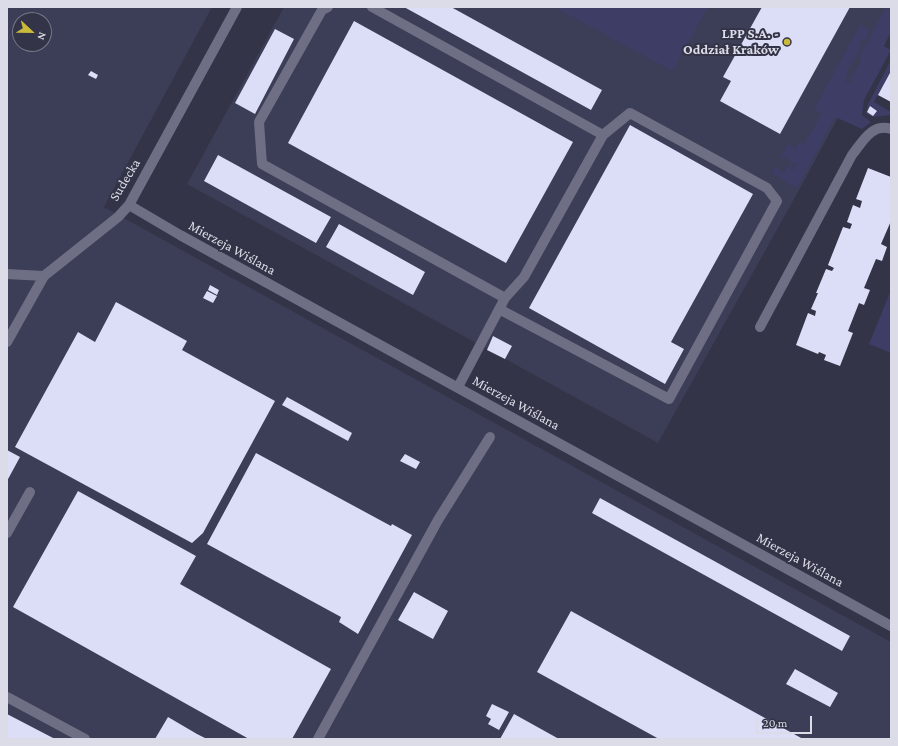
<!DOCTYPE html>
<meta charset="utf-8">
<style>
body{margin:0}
#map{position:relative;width:898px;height:746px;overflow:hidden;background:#333447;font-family:"Crimson Pro",serif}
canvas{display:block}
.frame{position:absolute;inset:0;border:8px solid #dbdce8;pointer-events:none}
.north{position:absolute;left:12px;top:12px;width:40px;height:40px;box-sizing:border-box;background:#333447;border:1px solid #767787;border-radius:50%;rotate:112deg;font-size:11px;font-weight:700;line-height:16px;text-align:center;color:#dbdce8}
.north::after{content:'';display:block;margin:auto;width:14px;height:18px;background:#caba3a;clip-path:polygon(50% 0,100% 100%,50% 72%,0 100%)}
.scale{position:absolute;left:756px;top:716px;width:56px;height:18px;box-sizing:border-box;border:2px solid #dbdce8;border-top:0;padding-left:5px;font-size:12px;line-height:14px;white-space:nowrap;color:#dbdce8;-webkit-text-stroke:3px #333447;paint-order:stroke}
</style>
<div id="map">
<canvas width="898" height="746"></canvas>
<div class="frame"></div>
<div class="north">N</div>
<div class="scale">20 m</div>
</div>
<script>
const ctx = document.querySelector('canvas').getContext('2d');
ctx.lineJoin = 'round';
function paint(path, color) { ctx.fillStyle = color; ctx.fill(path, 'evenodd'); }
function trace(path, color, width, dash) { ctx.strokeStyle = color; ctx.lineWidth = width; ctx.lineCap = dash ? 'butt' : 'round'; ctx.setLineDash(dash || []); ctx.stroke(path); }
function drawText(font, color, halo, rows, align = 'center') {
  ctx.font = font + ' "Crimson Pro",serif'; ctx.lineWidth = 4; ctx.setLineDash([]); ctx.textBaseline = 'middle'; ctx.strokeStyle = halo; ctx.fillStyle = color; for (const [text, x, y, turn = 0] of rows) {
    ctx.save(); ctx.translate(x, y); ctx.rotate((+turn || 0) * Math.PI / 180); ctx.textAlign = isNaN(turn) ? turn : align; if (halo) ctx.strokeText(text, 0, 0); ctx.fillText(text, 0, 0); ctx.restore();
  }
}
paint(new Path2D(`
 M7,7h205l-108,200 787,435v97h-884zM20,20h24v24h-24z
 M284,7h607v12l-93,173 -140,251 -471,-259z`), '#3c3d56');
paint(new Path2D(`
 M559,7h149l-36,64 -114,-62z
 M886,7h5v25l-7,14 7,4 -27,50 -2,15 9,7 -9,7 -27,-12 -38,71 -26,-15 4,-6 9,6 5,-9 3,2 -1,3 3,1 3,-6 -3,-1 -2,1 -2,-1 1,-3 -7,-4 -2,2h-2l8,-14 8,4 3,-6 5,2 18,-31 -8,-4 46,-84 10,6 -5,9 -3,-1 -3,6 3,1 -16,27 3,2 -4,6 4,2 13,-24 -3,-2z
 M891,60v11l-17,31 17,10v3l-18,2 -7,-3 2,-10z
 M891,290v63l-22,-9z`), '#3d3d66');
paint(new Path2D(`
 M404,7h47l151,83 -11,20z
 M762,7h88l-70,127 -60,-33 11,-20 -8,-4z
 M354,21l219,121 -67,121 -218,-120z
 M275,29l19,10 -39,75 -20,-11z
 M91,71l7,4 -2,4 -8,-4z
 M891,71v31l-13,-7z
 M870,106l7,5 -4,5 -6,-4z
 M630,125l123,69 -82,148 13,7 -19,35 -136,-76z
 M218,155l113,62 -15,26 -112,-62z
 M868,168l23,9v44l-10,23 6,3 -5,14 -6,-2 -12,29 6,2 -6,15 -5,-2 -11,28 5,2 -13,33 -16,-6 2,-5 -7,-3 -1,2 -22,-9 12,-32 7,3 1,-5 -5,-2 7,-16h-2l10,-24 6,2 2,-3 -6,-3 15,-38 7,2 2,-5 -5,-2 6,-17 7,3 2,-7 -6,-2z
 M339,224l86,48 -12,23 -87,-48z
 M210,285l9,5 -2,5 -9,-5z
 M207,291l10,5 -4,7 -10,-5z
 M116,302l71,39 -5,9 93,51 -72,132 -11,10 -177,-96 63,-115 17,10z
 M493,336l19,10 -7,13 -18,-9z
 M287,397l65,36 -4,8 -66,-36z
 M7,450l13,7 -13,24z
 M256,453l135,73 1,-2 20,11 -54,99 -19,-12 2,-5 -134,-73z
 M405,454l15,8 -4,7 -16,-8z
 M78,491l118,65 -16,28 151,85 -39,70h-43l-236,-132z
 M600,498l250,138 -8,15 -250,-138z
 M414,592l34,19 -15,28 -35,-19z
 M571,611l232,128h-144l-122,-67z
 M795,669l43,24 -8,14 -44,-23z
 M492,704l17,8 -10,18 -11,-6 3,-5 -5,-3z
 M7,714l48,25h-48z
 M514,714l45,25h-59z
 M168,717l29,17 10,5h-52z`), '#dcdef7');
trace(new Path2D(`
 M328,7l-6,3 -63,112 3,42 243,134
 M372,7l231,128 -79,142 -19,21 -47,89
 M499,309l170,90 108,-198 -10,-13 -137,-75 -27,22
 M7,533l23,-41
 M7,697l78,42
 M318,739l120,-219 52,-83`), '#6e6f85', 10);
trace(new Path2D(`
 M129,205l51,30 711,391
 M7,274l37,2
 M760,327l92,-172c11,-14 20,-32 39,-26
 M7,342l37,-66 74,-59 11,-12 108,-198`), '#6e6f85', 10);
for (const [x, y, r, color] of [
 [787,42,4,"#caba3a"]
]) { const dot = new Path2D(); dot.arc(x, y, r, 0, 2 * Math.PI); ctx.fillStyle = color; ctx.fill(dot); trace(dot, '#333447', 1.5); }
drawText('bold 14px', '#dbdce8', '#333447', [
 ["LPP S.A. -",779,34],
 ["Oddział Kraków",779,50]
], 'right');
drawText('14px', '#dbdce8', '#333447', [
 ["Sudecka",125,180,-59],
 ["Mierzeja Wiślana",232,248,29],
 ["Mierzeja Wiślana",516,403,29],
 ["Mierzeja Wiślana",800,560,29]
]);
</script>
